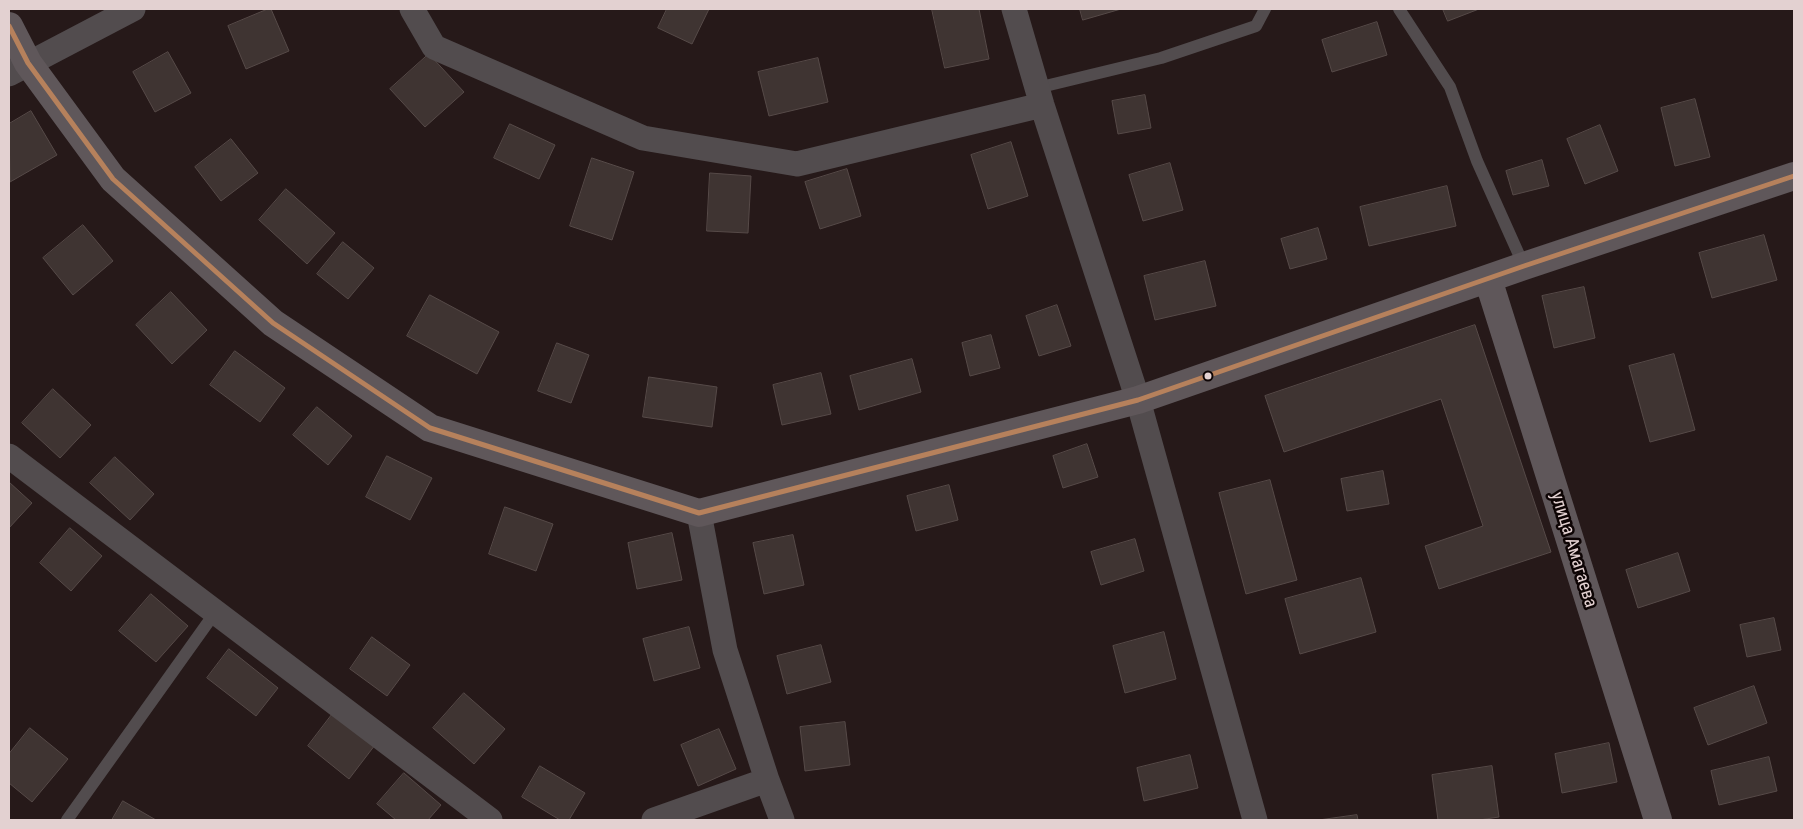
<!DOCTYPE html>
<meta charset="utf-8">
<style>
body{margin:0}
#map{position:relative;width:1803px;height:829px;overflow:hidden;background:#261919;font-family:"Roboto Condensed",sans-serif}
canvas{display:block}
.frame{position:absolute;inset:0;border:10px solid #e3d1d1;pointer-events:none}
</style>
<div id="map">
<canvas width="1803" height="829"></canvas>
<div class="frame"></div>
</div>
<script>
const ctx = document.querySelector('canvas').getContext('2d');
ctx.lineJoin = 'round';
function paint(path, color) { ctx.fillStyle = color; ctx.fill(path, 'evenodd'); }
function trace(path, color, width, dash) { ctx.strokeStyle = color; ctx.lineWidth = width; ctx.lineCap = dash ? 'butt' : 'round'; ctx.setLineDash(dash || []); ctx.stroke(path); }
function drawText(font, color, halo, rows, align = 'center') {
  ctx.font = font + ' "Roboto Condensed",sans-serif'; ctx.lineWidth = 5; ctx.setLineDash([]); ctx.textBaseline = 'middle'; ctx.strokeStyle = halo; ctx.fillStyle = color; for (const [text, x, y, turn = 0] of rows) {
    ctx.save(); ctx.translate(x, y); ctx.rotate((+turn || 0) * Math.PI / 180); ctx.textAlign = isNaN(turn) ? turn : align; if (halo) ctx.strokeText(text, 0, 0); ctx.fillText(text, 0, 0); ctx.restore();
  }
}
const building = new Path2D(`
 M268,9h3l18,42 -43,18 -18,-43z
 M667,9h42l-17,35 -34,-16z
 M932,9h47l10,50 -44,9z
 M1080,9h41l-38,11z
 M1443,9h36l-31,12z
 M1377,22l10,33 -55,17 -10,-32z
 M168,52l23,41 -36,19 -22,-40z
 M429,54l35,38 -39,35 -35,-38z
 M818,58l10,44 -59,14 -11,-44z
 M1145,95l6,33 -33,6 -6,-33z
 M1695,99l15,58 -35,9 -14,-58z
 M31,111l26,44 -47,27 -1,-58z
 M510,124l45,21 -16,34 -45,-21z
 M1600,125l18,46 -33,13 -18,-45z
 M231,139l27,34 -37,28 -26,-34z
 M1011,142l17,54 -40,13 -17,-54z
 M592,158l42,14 -22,68 -42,-14z
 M1542,160l7,26 -36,9 -7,-24z
 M1170,163l13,47 -40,11 -14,-46z
 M847,169l14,47 -41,13 -15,-47z
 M710,173l41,3 -3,57 -41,-2z
 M1447,186l9,40 -87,20 -9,-39z
 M286,189l49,44 -28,31 -48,-44z
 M83,225l30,36 -40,34 -30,-37z
 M1318,228l9,31 -37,10 -9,-30z
 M1764,235l13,45 -65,18 -13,-45z
 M343,242l31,26 -26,31 -31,-25z
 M1205,261l11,45 -61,14 -11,-44z
 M1584,287l11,51 -41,10 -12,-52z
 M171,292l36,38 -35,34 -36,-39z
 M430,295l69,37 -22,42 -70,-38z
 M1057,305l14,41 -32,10 -13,-40z
 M1475,325l76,227 -112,37 -14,-43 58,-20 -42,-127 -157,53 -19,-56z
 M991,335l9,33 -30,8 -8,-33z
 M557,343l32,12 -18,48 -33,-12z
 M235,351l50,37 -25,34 -50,-37z
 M1674,354l21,76 -45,12 -21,-76z
 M912,359l9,33 -62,18 -9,-34z
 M821,373l10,41 -49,11 -9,-40z
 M649,377l68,10 -5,40 -69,-10z
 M53,389l38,36 -31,33 -38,-35z
 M317,407l35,29 -24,29 -35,-30z
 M1087,444l11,33 -35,11 -10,-32z
 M387,456l45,22 -22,42 -44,-23z
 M115,457l39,37 -24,26 -40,-37z
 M1383,471l6,33 -42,7 -6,-32z
 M1270,480l27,100 -51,14 -27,-101z
 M9,482l23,21 -23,25z
 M949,485l9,35 -42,11 -9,-35z
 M505,507l48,17 -17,47 -47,-17z
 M70,528l32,28 -31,35 -31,-28z
 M672,533l10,47 -45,9 -9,-46z
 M793,535l11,50 -40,9 -11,-51z
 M1135,539l9,32 -43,14 -10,-33z
 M1678,553l12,38 -52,17 -12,-38z
 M1361,578l15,54 -76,22 -15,-55z
 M151,594l37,32 -32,36 -37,-31z
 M1774,618l7,32 -34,7 -7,-32z
 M689,627l11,41 -46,13 -11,-42z
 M1164,632l12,47 -51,14 -12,-47z
 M372,637l38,28 -23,31 -37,-27z
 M821,645l10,37 -44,12 -10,-38z
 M229,649l49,39 -22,28 -49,-38z
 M1754,686l13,37 -59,22 -14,-37z
 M464,693l41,36 -31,35 -41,-36z
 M334,712l41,33 -26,34 -41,-33z
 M845,722l5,43 -45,6 -5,-44z
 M30,728l38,31 -36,43 -23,-19v-29z
 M719,729l17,40 -38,17 -17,-41z
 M1609,743l8,39 -55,11 -7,-39z
 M1190,755l8,33 -54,13 -7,-33z
 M1769,757l8,34 -58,14 -8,-34z
 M540,766l45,27 -16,27h-9l-38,-23z
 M1492,766l7,51 -20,3h-41l-6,-45z
 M404,773l37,32 -13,15h-32l-19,-16z
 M123,801l33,19h-44z
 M1357,815l1,5h-39z`);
paint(building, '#3f3432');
trace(building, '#564a48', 1);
trace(new Path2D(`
 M1399,9l51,78 27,74 47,105
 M1037,88l124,-30 95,-32 9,-17
 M67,820l147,-206`), '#524c4e', 12);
trace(new Path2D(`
 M412,9l22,38 209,91 154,26 245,-59
 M1014,9l28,96 96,295 117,420
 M9,74l124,-65
 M9,456l481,364
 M767,780l15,40
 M654,820l113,-40 -42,-130 -26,-137`), '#524c4e', 25);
trace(new Path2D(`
 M9,26l19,37 85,116 160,144 157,105 269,85 439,-113 386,-134 270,-90
 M1488,279l170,541`), '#5f575a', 28);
trace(new Path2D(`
 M9,26l19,37 85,116 160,144 157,105 269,85 439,-113 386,-134 270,-90`), '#b6815c', 5);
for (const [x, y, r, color] of [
 [1208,376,4.5,"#e3d1d1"]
]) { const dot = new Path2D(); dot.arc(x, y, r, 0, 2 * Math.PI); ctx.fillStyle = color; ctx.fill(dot); trace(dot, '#0d0404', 2); }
drawText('18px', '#e3d1d1', '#0d0404', [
 ["улица Амагаева",1573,550,73]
]);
</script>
